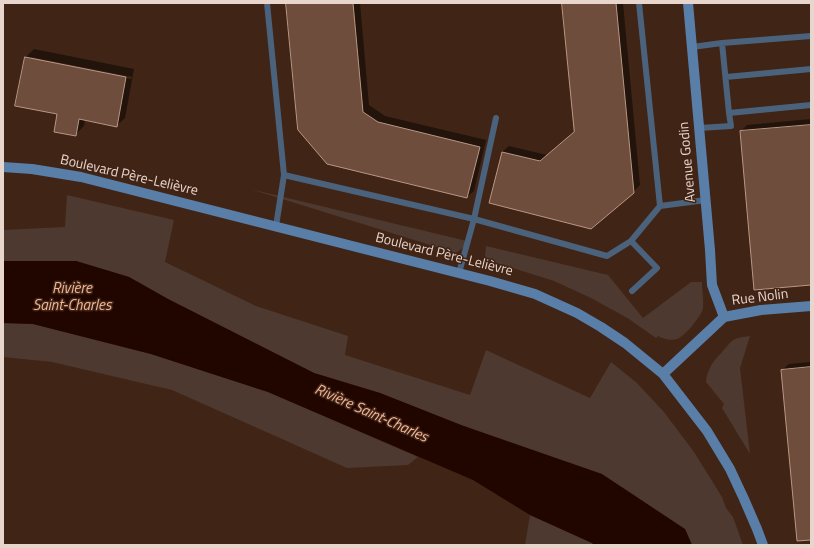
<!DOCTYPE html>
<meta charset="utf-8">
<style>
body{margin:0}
#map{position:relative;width:814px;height:548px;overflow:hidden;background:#402416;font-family:"Titillium Web",sans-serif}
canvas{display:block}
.frame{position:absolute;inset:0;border:4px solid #e8d5cc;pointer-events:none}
</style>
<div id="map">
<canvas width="814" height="548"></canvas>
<div class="frame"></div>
</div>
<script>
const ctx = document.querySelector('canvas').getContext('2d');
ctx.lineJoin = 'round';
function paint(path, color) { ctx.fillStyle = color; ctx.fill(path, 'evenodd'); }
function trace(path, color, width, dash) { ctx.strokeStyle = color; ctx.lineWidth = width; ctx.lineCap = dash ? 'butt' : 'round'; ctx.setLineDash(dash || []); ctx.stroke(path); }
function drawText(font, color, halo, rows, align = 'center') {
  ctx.font = font + ' "Titillium Web",sans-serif'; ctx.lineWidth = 3; ctx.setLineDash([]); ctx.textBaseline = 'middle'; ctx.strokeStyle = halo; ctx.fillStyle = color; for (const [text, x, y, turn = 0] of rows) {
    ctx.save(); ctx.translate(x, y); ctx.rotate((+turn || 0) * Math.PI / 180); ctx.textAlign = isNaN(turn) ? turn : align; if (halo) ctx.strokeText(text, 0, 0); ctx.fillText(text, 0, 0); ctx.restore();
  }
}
paint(new Path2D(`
 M250,189l217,52 -4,7 -7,5z
 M67,195l107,25 -9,42 91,44 92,30 -3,19 125,40 16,-45 104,48 21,-36 26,21 27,29 30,40 28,45 4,11 7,9 10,28h-51l-7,-16 -224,-104 -81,-32 -66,-20 -146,-74 -39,-22 -53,-16h-73v-31l62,-3z
 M486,246l122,29 35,43 48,-36h11c0,8 2,18 1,26 -1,8 -19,29 -26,31 -7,2 -13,0 -19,-3l-2,2 -27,-19 -38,-21 -37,-17 -67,-21 -2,-4z
 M3,323l30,1 118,30 117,38 150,65 -10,8 -61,3 -175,-78 -120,-28 -49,-5z
 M750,336l-10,32 10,86 -28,-46 2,-4 -18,-22c1,-13 8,-22 17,-31 3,-3 5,-7 9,-10 5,-4 12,-4 18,-5z
 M530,515l62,28 2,2h-69z`), '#4d3930');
paint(new Path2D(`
 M3,261h73l53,16 39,22 146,74 66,20 81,32 141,49 83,55 7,16h-98l-2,-2 -62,-28 -57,-35 -205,-88 -117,-38 -118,-30 -30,-1z`), '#210600');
paint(new Path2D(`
 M287,3h73l9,102 16,11 101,24 -12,51 -7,6 -140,-34z
 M563,3h60l17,182 -7,7 -131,-40 7,-6 38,9 28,-23z
 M34,49l100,20 -9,49 -9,8 -31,-6 -1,6 -9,9 -17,-21 -32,-57zM31,57l101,20 -1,2 -100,-20z
 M811,119v165l-70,-153 6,-6z
 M811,362v177l-29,-169 7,-6z`), '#0007');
const building = new Path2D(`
 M286,3h67l10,109 15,10 102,25 -13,51 -140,-34 -29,-34z
 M562,3h54l18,190 -43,36 -102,-26 13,-51 38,9 34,-29z
 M25,57l101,20 -9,50 -38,-8 -3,17 -22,-4 3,-18 -42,-8z
 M811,125v160l-57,5 -14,-159z
 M811,367v173l-14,1 -16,-171z`);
paint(building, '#6f4d3c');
trace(building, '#b99685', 1);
trace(new Path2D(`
 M267,3l17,172
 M722,43l7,70
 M692,47l30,-4 89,-7
 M726,77l85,-8
 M496,118l-22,101 133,37 24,-15 26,27 -25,23
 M699,128l32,-2 -2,-13 82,-8
 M660,206l46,-6
 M276,226l8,-51 190,44 -15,54
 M631,241l29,-35 -21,-203`), '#4a627c', 6);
trace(new Path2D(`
 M688,3l22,247 2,35 12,32
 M3,167l29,2 49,8 409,104 45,13 42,19 24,14 24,16 38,31 44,57 23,38 14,30 13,30 6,16
 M663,374l61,-57 37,-7 50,-4`), '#597fa9', 10);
drawText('14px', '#e8d5cc', '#402416', [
 ["Avenue Godin",688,162,-95],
 ["Boulevard Père-Lelièvre",129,176,13],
 ["Boulevard Père-Lelièvre",444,255,14],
 ["Rue Nolin",760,298,-7]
]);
drawText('italic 15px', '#f3b597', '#402416', [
 ["Rivière",72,289],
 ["Saint-Charles",72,306],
 ["Rivière Saint-Charles",371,414,24]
]);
</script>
